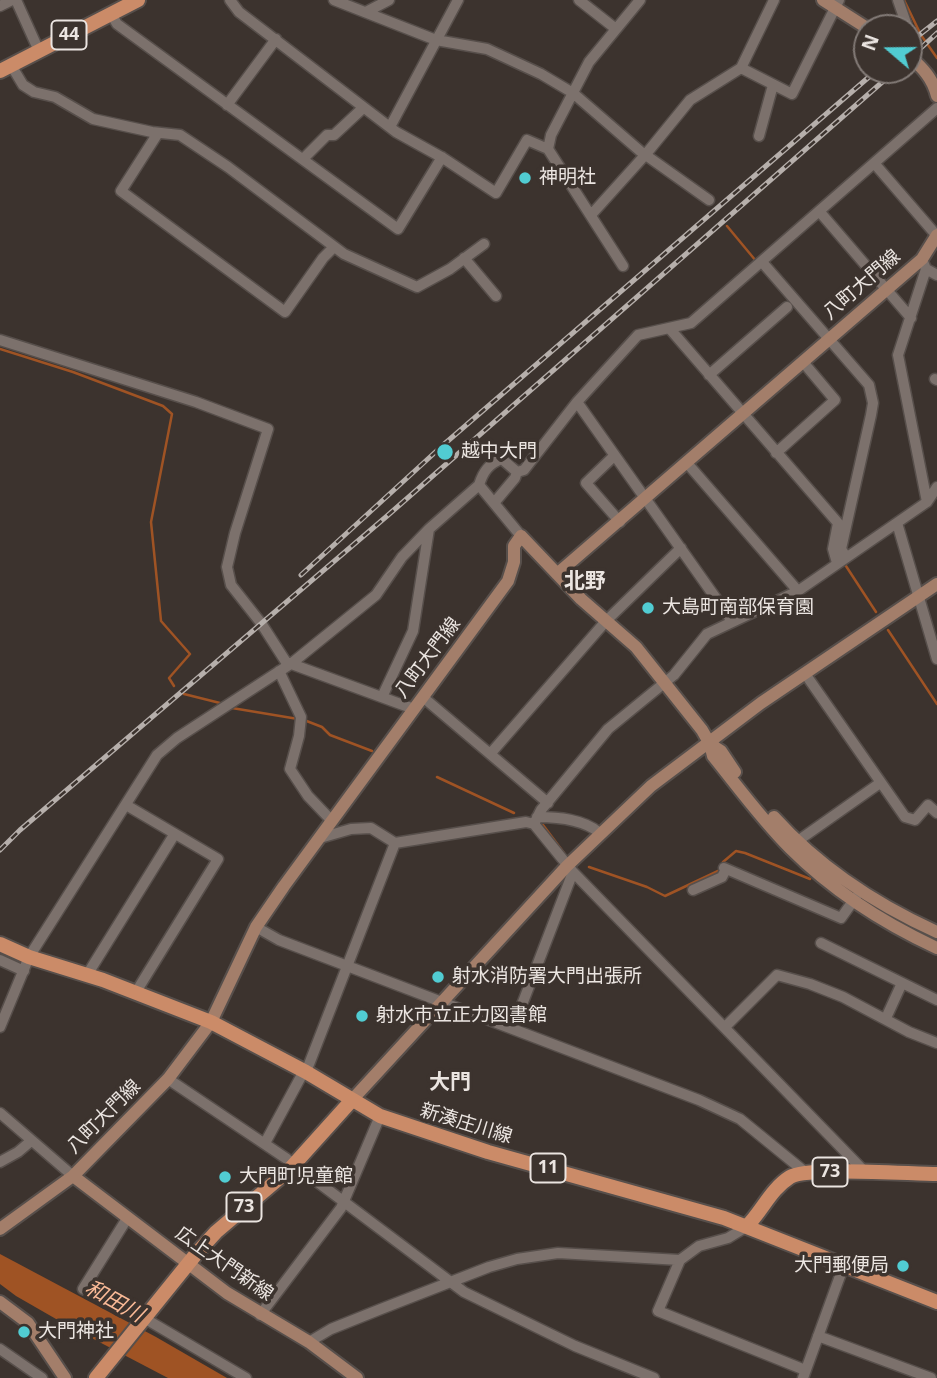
<!DOCTYPE html>
<meta charset="utf-8">
<style>
body{margin:0}
#map{position:relative;width:937px;height:1378px;overflow:hidden;background:#3c332e;font-family:"Open Sans",sans-serif}
canvas{display:block}
.north{position:absolute;left:853px;top:14px;width:70px;height:70px;box-sizing:border-box;background:#3c332e;border:2px solid #827a76;border-radius:50%;rotate:290deg;font-size:19px;font-weight:700;line-height:28px;text-align:center;color:#ebe5e1}
.north::after{content:'';display:block;margin:auto;width:24px;height:32px;background:#51ccd2;clip-path:polygon(50% 0,100% 100%,50% 72%,0 100%)}
</style>
<div id="map">
<canvas width="937" height="1378"></canvas>
<div class="north">N</div>
</div>
<script>
const ctx = document.querySelector('canvas').getContext('2d');
ctx.lineJoin = 'round';
function paint(path, color) { ctx.fillStyle = color; ctx.fill(path, 'evenodd'); }
function trace(path, color, width, dash) { ctx.strokeStyle = color; ctx.lineWidth = width; ctx.lineCap = dash ? 'butt' : 'round'; ctx.setLineDash(dash || []); ctx.stroke(path); }
function drawText(font, color, halo, rows, align = 'center') {
  ctx.font = font + ' "Open Sans","Noto Sans JP",sans-serif'; ctx.lineWidth = 7; ctx.setLineDash([]); ctx.textBaseline = 'middle'; ctx.strokeStyle = halo; ctx.fillStyle = color; for (const [text, x, y, turn = 0] of rows) {
    ctx.save(); ctx.translate(x, y); ctx.rotate((+turn || 0) * Math.PI / 180); ctx.textAlign = isNaN(turn) ? turn : align; if (halo) ctx.strokeText(text, 0, 0); ctx.fillText(text, 0, 0); ctx.restore();
  }
}
paint(new Path2D(`
 M0,1254l156,83 71,41h-59l-105,-55 -47,-27 -16,-12z`), '#9f5324');
trace(new Path2D(`
 M904,0l17,35 16,23
 M727,226l29,35
 M0,349l73,23 90,34 9,8 -21,108 10,99 29,33 -21,24 5,8
 M844,563l32,49
 M888,630l49,74
 M184,694l36,9
 M232,708l66,11
 M304,720l18,7 8,8 42,16
 M437,777l77,36
 M543,825l21,28
 M723,862l13,-11 9,2 65,26
 M589,867l58,20 18,9 53,-25
 M891,916l12,7
 M910,927l27,12`), '#9f5324', 2.5);
const street = new Path2D(`
 M16,0l23,51
 M230,0l9,12 157,120 47,26 53,35 31,-53 21,9 75,117
 M334,0l102,40 51,9 54,25 32,19 67,58 69,49
 M579,0l37,29
 M898,0l8,23 -5,5
 M0,6l12,-6
 M366,12l23,-12
 M111,14l6,10 281,205 44,-72
 M11,65l12,20 11,7 21,5 38,22 59,13 28,3 48,32 116,87 73,33 33,-18 34,-25
 M741,68l51,26 47,-94
 M227,105l49,-66
 M390,127l68,-127
 M158,133l-37,58 164,121 38,-54 11,-11
 M759,136l14,-51
 M548,149l3,-14 38,-73 51,-62
 M303,159l24,-24h7l29,-27
 M874,163l63,73
 M819,211l92,107
 M591,215l55,-61 44,-54 51,-32 33,-68
 M464,258l32,38
 M922,259l4,10 -28,86 29,147
 M762,262l107,123 4,18 -2,12 -30,134 5,8
 M926,269l11,6
 M670,329l168,194 -5,26 4,14
 M0,340l196,62 72,27 -33,104 -8,34 4,18 30,38 25,39 128,47
 M709,375l78,-68
 M935,379l2,1
 M577,402l155,219
 M776,453l59,-53 -32,-38
 M614,456l-28,27 34,39
 M687,463l111,128
 M479,485l42,51
 M494,503l21,-25 2,-6 7,-2 53,-68 61,-67 53,-12 246,-215
 M897,523l40,136
 M279,671l22,46 -2,19 -9,33 18,27 24,25
 M806,675l99,142 10,3 13,-15 9,8
 M382,697l31,-66 16,-102
 M424,698l124,105
 M491,753l115,-132 75,-73
 M126,805l92,54 -82,133
 M537,817c21,0 46,2 63,16
 M534,824l7,-14 67,-81 66,-54 33,-41 91,-43 129,-89 10,-15
 M320,838l31,-9 20,-1 24,15 131,-21 8,2 39,48 292,300
 M792,845l88,-62
 M724,868l117,50 15,-21
 M693,890l29,-13 4,-8
 M256,927l23,13 420,160 41,19 65,53
 M821,943l116,57
 M0,960l24,11
 M87,975l87,-140
 M886,1018l16,-35
 M0,1027l29,-70 128,-202 20,-17 115,-75 84,-68 26,-38 27,-28 50,-44c4,-13 10,-22 23,-26l15,13
 M725,1027l52,-52 33,9 33,13 66,35 28,11
 M513,1028l60,-156
 M306,1072l89,-229
 M168,1079l119,80 177,133 111,54 79,32
 M0,1113l73,63
 M265,1143l39,-72
 M0,1162l18,-10 13,-11
 M128,1217l-45,72 62,27
 M680,1260l-22,51 147,59
 M260,1315l81,-107 39,-92
 M144,1318l102,60
 M818,1336l113,42
 M309,1342l22,-13 50,-20 108,-42 28,-8 41,-6 122,7 19,-14 29,-8 18,-11
 M0,1349l42,29
 M803,1378l41,-113`);
const secondary = new Path2D(`
 M823,0l44,28
 M909,56c14,12 24,23 28,40
 M557,574l365,-315 15,-24
 M710,744l11,7 14,21
 M774,817c46,51 101,87 163,115
 M352,1100l215,-234 84,-80 110,-83 176,-119
 M73,1176l154,117 82,49 48,36
 M0,1229l73,-53 95,-97 43,-57 45,-95 28,-41 224,-305 6,-19v-16l7,-10 60,63 55,48 66,83 8,14 3,12c25,31 49,64 77,92 42,42 93,75 147,100
 M0,1302l28,21 37,55`);
const primary = new Path2D(`
 M0,71l138,-71
 M0,944l29,13 74,23 108,42 95,50 74,44 108,36 236,66 213,84
 M747,1226c15,-15 24,-37 43,-49 17,-11 121,-3 147,-3
 M96,1378l100,-124 20,-22 73,-62 63,-70`);
trace(street, '#574f4b', 13);
trace(secondary, '#574f4b', 16);
trace(primary, '#574f4b', 18);
trace(street, '#7c716c', 10);
trace(secondary, '#a37e6a', 12);
trace(primary, '#cb8b68', 14);
const rail = new Path2D(`
 M909,43l28,-22
 M909,59l28,-26
 M301,575l141,-129 435,-376
 M0,850l20,-20 367,-314 509,-446`);
trace(rail, '#b6afab', 5);
trace(rail, '#3c332e', 2.5, [8]);
for (const [x, y, r, color] of [
 [525,178,7,"#51ccd2"],
 [445,452,9,"#51ccd2"],
 [648,608,7,"#51ccd2"],
 [438,977,7,"#51ccd2"],
 [362,1016,7,"#51ccd2"],
 [225,1177,7,"#51ccd2"],
 [903,1266,7,"#51ccd2"],
 [24,1332,7,"#51ccd2"]
]) { const dot = new Path2D(); dot.arc(x, y, r, 0, 2 * Math.PI); ctx.fillStyle = color; ctx.fill(dot); trace(dot, '#3c332e', 2.5); }
for (const [x, y, w] of [
 [69,35,35],
 [548,1168,35],
 [830,1172,35],
 [244,1207,35]
]) { const box = new Path2D(); box.roundRect(x - w / 2, y - 14.5, w, 29, 5); ctx.fillStyle = '#3c332e'; ctx.fill(box); trace(box, '#ebe5e1', 2); }
drawText('bold 18px', '#ebe5e1', null, [
 ["44",69,35],
 ["11",548,1168],
 ["73",830,1172],
 ["73",244,1207]
]);
drawText('19px', '#ebe5e1', '#3c332e', [
 ["神明社",539,178],
 ["越中大門",461,452],
 ["大島町南部保育園",662,608],
 ["射水消防署大門出張所",452,977],
 ["射水市立正力図書館",376,1016],
 ["大門町児童館",239,1177],
 ["大門郵便局",889,1266,"right"],
 ["大門神社",38,1332]
], 'left');
drawText('19px', '#ebe5e1', '#3c332e', [
 ["八町大門線",862,285,-41],
 ["八町大門線",428,658,-53],
 ["八町大門線",104,1117,-45],
 ["新湊庄川線",466,1124,17],
 ["広上大門新線",224,1264,35]
]);
drawText('bold 21px', '#ebe5e1', '#3c332e', [
 ["北野",585,582],
 ["大門",450,1083]
]);
drawText('italic 21px', '#faba97', '#3c332e', [
 ["和田川",114,1302,29]
]);
</script>
